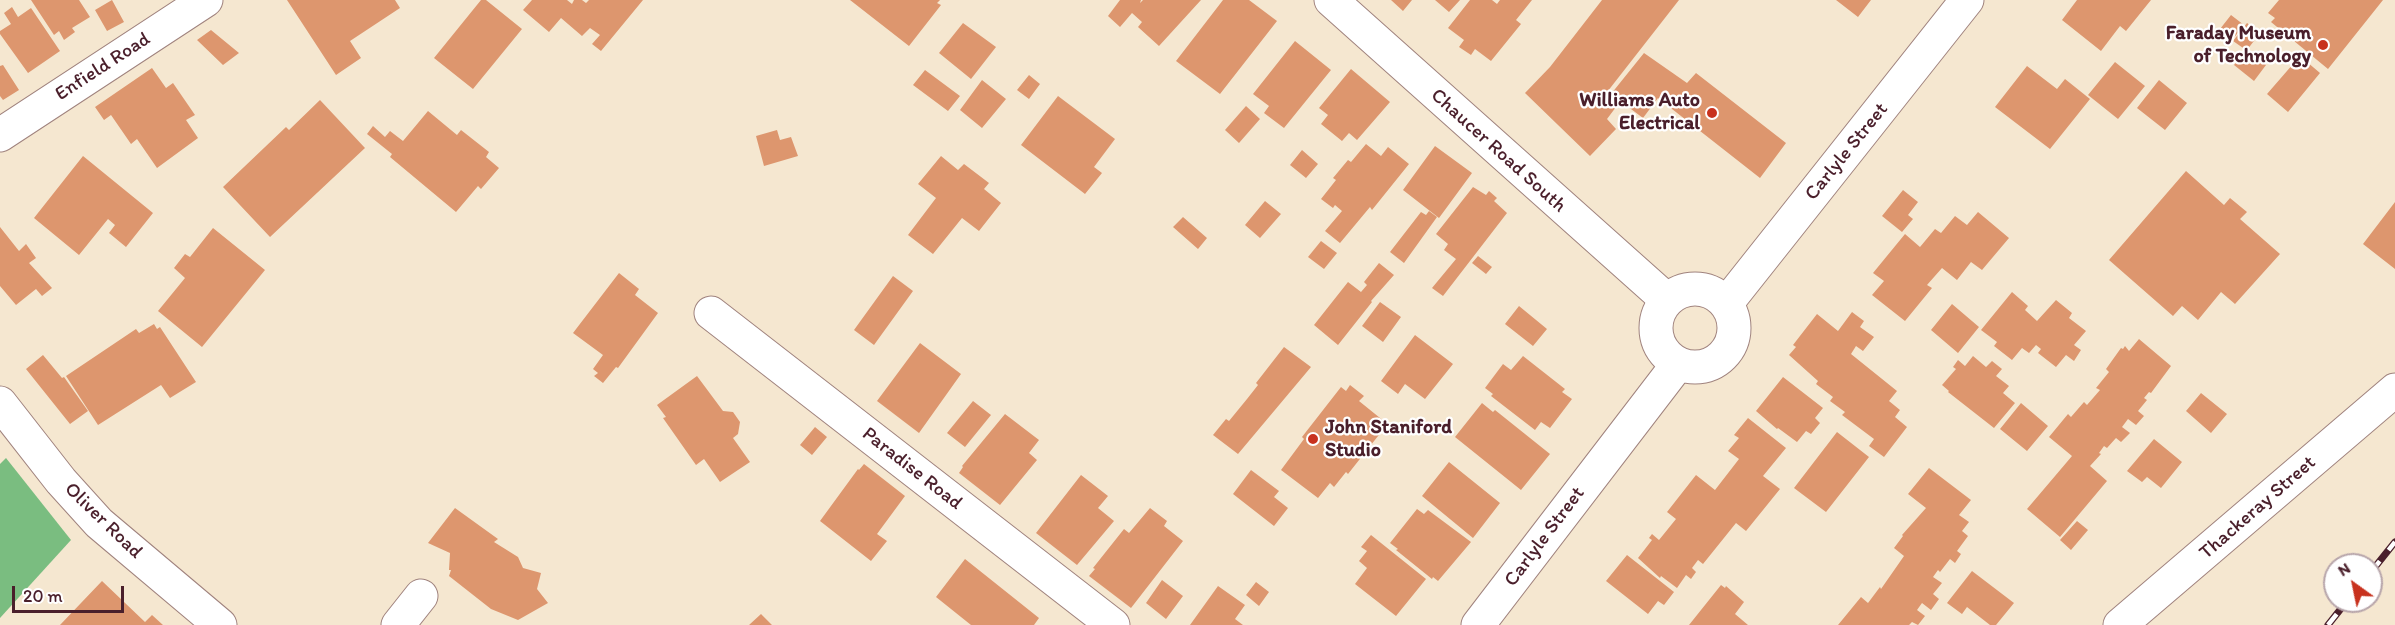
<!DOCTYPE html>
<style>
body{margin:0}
#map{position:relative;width:2395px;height:625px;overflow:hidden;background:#f5e7d0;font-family:Itim,sans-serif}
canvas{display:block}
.north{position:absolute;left:2323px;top:553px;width:60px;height:60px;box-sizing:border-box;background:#fff;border:2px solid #b7a5aa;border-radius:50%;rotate:327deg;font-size:16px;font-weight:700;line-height:24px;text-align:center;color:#4a1f2b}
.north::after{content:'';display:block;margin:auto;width:21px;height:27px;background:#c8321e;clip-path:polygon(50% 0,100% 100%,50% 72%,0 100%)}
.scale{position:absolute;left:12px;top:586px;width:112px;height:27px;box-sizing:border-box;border:3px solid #4a1f2b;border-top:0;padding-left:8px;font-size:18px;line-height:21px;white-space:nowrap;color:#4a1f2b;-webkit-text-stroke:4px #fff;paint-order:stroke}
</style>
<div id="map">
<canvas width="2395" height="625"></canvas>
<div class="north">N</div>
<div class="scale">20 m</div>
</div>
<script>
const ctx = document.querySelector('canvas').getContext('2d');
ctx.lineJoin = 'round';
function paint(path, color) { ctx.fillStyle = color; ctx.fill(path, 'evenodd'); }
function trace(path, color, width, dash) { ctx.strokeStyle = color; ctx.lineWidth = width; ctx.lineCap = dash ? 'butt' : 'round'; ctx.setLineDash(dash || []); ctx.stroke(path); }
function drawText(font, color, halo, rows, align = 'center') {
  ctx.font = font + ' Itim,sans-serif'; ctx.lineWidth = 4.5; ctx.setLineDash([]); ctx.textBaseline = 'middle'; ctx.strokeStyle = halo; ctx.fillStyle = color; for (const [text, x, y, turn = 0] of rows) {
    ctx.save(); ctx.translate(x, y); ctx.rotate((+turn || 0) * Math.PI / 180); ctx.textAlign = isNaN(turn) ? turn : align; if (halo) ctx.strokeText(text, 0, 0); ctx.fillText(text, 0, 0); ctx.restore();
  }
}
paint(new Path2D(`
 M6,458l65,82 -71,78v-154z`), '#7abd80');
paint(new Path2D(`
 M31,0h48l11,17 -18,11 3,4 -11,8 -5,-9 -5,4z
 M112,0l12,22 -17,9 -12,-21z
 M287,0h108l5,8 -50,33 11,17 -25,17z
 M481,0h5l36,29 -49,60 -39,-31z
 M532,0h35l5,4 2,-4h8l4,3 3,-3h54l-42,51 -9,-7 8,-9 -10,-7 -8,8 -21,-18 -12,14 -26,-22z
 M850,0h90l-3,3 4,2 -32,41z
 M1120,0h21l-1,3 3,-3h58l-42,46 -21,-19 4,-5 -10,-9 -12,14 -12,-11z
 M1223,0h26l28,21 -57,73 -44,-33z
 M1391,0h21l-9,11z
 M1435,0h25l-11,12z
 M1470,0h22l5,4 3,-4h32l-16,20 5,4 -30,37 -16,-12 -4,6 -12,-8 5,-7 -16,-12z
 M1602,0h77l-75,96 12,11 -9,12 9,10 -26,27 -65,-63 25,-26z
 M1836,0h35l-13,17z
 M2077,0h74l-25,31 -6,-5 -19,25 -39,-31z
 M2279,0h104l-55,69 -57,-47 4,-4 -7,-5z
 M12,7l6,10 13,-9 29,43 -32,22 -28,-39v-3l11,-7 -7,-11z
 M2231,15l13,10 -11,14 -13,-10z
 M963,23l33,24 -25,32 -32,-26z
 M2247,23l13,10 -13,17 19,15 -12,16 -20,-16 12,-15 -13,-9z
 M211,30l28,23 -16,12 -26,-25z
 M1295,41l36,29 -47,58 -20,-15 5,-7 -16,-12z
 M1644,53l43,30 9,-10 90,70 -26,35 -102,-80 -15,20 -32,-24z
 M2300,56l20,17 -32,39 -21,-18z
 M2115,62l30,24 -27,33 -30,-24z
 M3,65l16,25 -16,10 -3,-4v-30z
 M2027,66l30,23 8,-10 25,20 -40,50 -55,-42z
 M152,68l14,20 7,-5 22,32 -9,5 12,18 -41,30 -20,-29 -6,5 -20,-29 -7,5 -9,-13z
 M1351,69l39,33 -33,38 -8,-7 -7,8 -21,-17 7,-9 -9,-7z
 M925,70l35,26 -12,15 -35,-26z
 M1029,75l11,9 -11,15 -12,-9z
 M982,80l24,19 -24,29 -22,-18z
 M2159,80l28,23 -22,27 -28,-22z
 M1058,96l57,43 -21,28 8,6 -17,21 -64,-49z
 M320,100l45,48 -95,89 -47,-50 63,-60 3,3z
 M1246,106l14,13 -21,24 -14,-13z
 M428,111l29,24 4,-5 28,22 -3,5 13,11 -18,21 -3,-3 -22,26 -66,-55 2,-3 -25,-20 6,-8 12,11 5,-6 13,10z
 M777,130l3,10 11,-3 7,19 -34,10 -8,-30z
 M1366,144l15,12 7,-9 21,17 -37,46 -2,-3 -30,36 -15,-12 17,-20 -7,-6 -2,3 -12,-9 15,-19 -3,-2 15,-18 3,2z
 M1435,146l37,27 -33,45 -36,-28z
 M1302,150l16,14 -12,14 -16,-13z
 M83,156l70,57 -27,34 -17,-14 6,-8 -7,-6 -29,36 -45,-37z
 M941,156l17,14 6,-6 25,19 -5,6 17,14 -22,28 -17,-13 -29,36 -25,-19 28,-37 -18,-14z
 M2186,171l38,34 6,-7 17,14 -7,7 40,35 -45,50 -14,-12 -23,28 -16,-14 -9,10 -64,-56z
 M1473,187l13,8 3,-4 8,7 -3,3 13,12 -64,83 -11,-8 24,-29 -12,-9 4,-6 -12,-10z
 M1903,190l15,12 -10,13 5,4 -11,13 -20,-16z
 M1265,201l16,13 -21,24 -15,-13z
 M2395,202v67l-32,-25z
 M1429,211l8,6 -33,46 -14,-11 31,-40 5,3z
 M1978,212l31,26 -27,32 -11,-8 -14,18 -15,-12 -15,17 5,3 -27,33 -33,-26 12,-14 -11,-8 32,-39 15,13 15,-18 6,4 14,-17 12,9z
 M1183,217l24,21 -9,11 -25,-22z
 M0,227l19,24 7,-7 10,14 -7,5 23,25 -10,8 -6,-7 -20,16 -16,-19z
 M213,228l52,42 -63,77 -44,-36 27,-33 -11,-10 11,-14 5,3z
 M1321,241l16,12 -13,16 -16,-12z
 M1478,256l14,11 -6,7 -14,-11z
 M1379,263l15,12 -23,26 1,1 -34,43 -24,-20 34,-43 13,10 6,-7 -3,-3z
 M619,273l20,16 -4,6 23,18 -40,55 -2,-1 -13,16 -9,-7 4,-3 -5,-4 10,-14 -30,-22z
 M893,276l20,15 -39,54 -20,-15z
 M2012,292l16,14 -3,4 12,11 19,-21 16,13 -3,5 17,13 -12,14 7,5 -7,11 -8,-6 -10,12 -18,-14 3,-4 -5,-4 -7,8 -7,-5 -10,12 -18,-14 3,-4 -16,-12z
 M1380,302l21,15 -18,25 -21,-16z
 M1952,304l27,23 -21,26 -27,-23z
 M1519,306l28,23 -14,17 -28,-22z
 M1852,312l12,9 -4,6 14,10 -11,14 -7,-5 -5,8 46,37 -8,10 11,9 -5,7 12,10 -23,30 -15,-11 5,-7 -32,-24 3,-3 -15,-11 3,-4 -17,-13 2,-3 -29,-26 7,-8 -3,-2 24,-31 21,17z
 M154,324l3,5 3,-2 36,55 -26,16 -9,-13 -63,40 -32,-49 70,-47 3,4z
 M1415,335l38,29 -28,35 -20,-15 -7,10 -17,-13z
 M2139,339l32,27 -20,27 -2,-1 -5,6 3,2 -9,11 6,5 -8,9 -8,-6 -6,8 8,6 -9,9 -5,-4 -9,10 -3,-2 -5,7 2,1 -11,12 17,15 -47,56 -33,-28 45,-53 -23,-19 19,-23 3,3 13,-15 3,3 13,-15 -4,-2 13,-16 -3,-3 15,-21 2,1 2,-3 4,5z
 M920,343l41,31 -42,59 -42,-32z
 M1284,347l27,20 -73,87 -25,-19 13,-16 3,2 18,-22 11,-14 -2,-2z
 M43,355l19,23 2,-1 24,34 -18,13 -44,-55z
 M1523,356l42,33 -3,3 10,7 -22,29 -9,-6 -6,8 -44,-34 2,-2 -8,-6 18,-24 8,6z
 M1973,356l13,11 6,-6 10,8 -6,7 13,10 -6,7 12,10 -21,25 -46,-36 1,-1 -7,-6 14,-16 -3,-2 5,-7 7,6z
 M697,376l26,35 10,1 7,10 -2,12 -5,4 17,24 -30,20 -16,-23 -8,6 -33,-47 3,-1 -9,-12z
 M1783,377l40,31 -8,10 5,5 -9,11 -5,-3 -9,11 -19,-14 -1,1 -21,-18z
 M1350,385l14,11 -5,5 26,21 -5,7 2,2 -34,43 -2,-2 -12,15 -4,-4 -12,15 -37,-28 23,-31 -2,-2 39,-50 5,4z
 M2201,393l26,21 -16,19 -25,-22z
 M973,401l18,14 -26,32 -18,-14z
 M1482,403l11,9 2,-2 55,44 -29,36 -66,-53z
 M2021,403l27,23 -21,25 -27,-22z
 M1005,414l34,26 -10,13 8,7 -37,45 -41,-32 4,-6 -1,-1z
 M1748,418l38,30 -23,28 17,13 -34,42 -10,-8 -33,41 -5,-4 -6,8 4,4 -5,7 -5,-4 -9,13 -16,-12 -1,2 -22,-20 14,-18 -3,-2 3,-4 7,6 17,-21 -9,-7 29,-37 19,15 24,-31 -11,-8 11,-13 -5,-3z
 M815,427l12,10 -15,18 -12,-10z
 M1837,432l32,25 -43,55 -32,-24z
 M2154,439l28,23 -21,26 -14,-11 -5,5 -15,-11z
 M1449,462l51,41 -27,35 -51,-42z
 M864,464l41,32 -28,38 10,7 -16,20 -51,-40 38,-52 1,1z
 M1929,468l42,32 -12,15 10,7 -7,9 6,5 -11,15 4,3 -6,9 -5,-4 -10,13 -2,-2 -5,7 9,6 -9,11 6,5 -8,11 -9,-7 -5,7 8,6 -7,9 -6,-3 -3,3h-71l23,-28 7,6 12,-16 1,2 23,-33 -10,-8 9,-12 -1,-1 24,-27 -18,-14z
 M1251,470l28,21 -5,6 14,11 -14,18 -41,-32z
 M1081,475l27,21 -10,12 16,13 -37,44 -41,-32z
 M455,508l43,31 -4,3 24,15 5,11 18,5 -4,16 11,14 -30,17 -27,-11 -42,-33 2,-6h-2l1,-17 -22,-10z
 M1150,508l17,13 -3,5 19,15 -52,67 -42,-32 6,-7 -2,-1 31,-39 5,4z
 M1417,509l7,5 4,-4 43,32 -33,39 -5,-4 -1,2 -36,-29 2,-1 -8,-6z
 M2077,521l11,9 -17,20 -11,-10z
 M1371,535l55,44 -30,37 -41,-32 12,-16 -8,-7 8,-10 -6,-4z
 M1627,555l47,37 -10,13 -6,-4 -10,13 -42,-33z
 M965,559l74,59 -5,7h-63l-35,-28z
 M1972,571l42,32 -18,22h-6l-23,-18 -5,7 -15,-11z
 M1162,580l21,16 -17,23 -20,-16z
 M102,581l43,41 7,-7 11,10h-103z
 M1256,582l13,10 -10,14 -13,-11z
 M1721,585l4,3 1,-2 18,16 -9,12 13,11h-59z
 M1218,586l27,19 -10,14 8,6h-53z
 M761,614l11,11h-23z`), '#dd966e');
const minor = new Path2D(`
 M1331,0l336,300
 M0,135l206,-135
 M711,313l402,312
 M0,403l61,78 38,42 121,102
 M398,625l23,-29`);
const major = new Path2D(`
 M1656 328a39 39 0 1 1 78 0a39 39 0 1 1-78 0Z
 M1726,304l241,-304
 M1478,625l200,-261
 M2120,625l275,-235`);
trace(minor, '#a0837e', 35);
trace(major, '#a0837e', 35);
trace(minor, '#fff', 33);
trace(major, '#fff', 33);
const rail = new Path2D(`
 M2371,572l24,-30
 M2328,625l19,-24`);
trace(rail, '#4a1f2b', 7);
trace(rail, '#fff', 4.5, [14]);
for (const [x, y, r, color] of [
 [2323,45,6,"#c8321e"],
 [1712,113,6,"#c8321e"],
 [1313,439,6,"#c8321e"]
]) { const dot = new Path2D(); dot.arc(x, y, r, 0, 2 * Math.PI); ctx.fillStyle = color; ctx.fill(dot); trace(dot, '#fff', 2); }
drawText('bold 20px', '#4a1f2b', '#fff', [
 ["Faraday Museum",2311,34],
 ["of Technology",2311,57],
 ["Williams Auto",1700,101],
 ["Electrical",1700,124],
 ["John Staniford",1325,428,"left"],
 ["Studio",1325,451,"left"]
], 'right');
drawText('20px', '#4a1f2b', '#fff', [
 ["Enfield Road",103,67,-33],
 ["Chaucer Road South",1498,151,42],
 ["Carlyle Street",1847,152,-51],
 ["Paradise Road",912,469,38],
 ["Thackeray Street",2258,508,-41],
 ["Oliver Road",103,521,44],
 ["Carlyle Street",1545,537,-53]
]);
</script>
